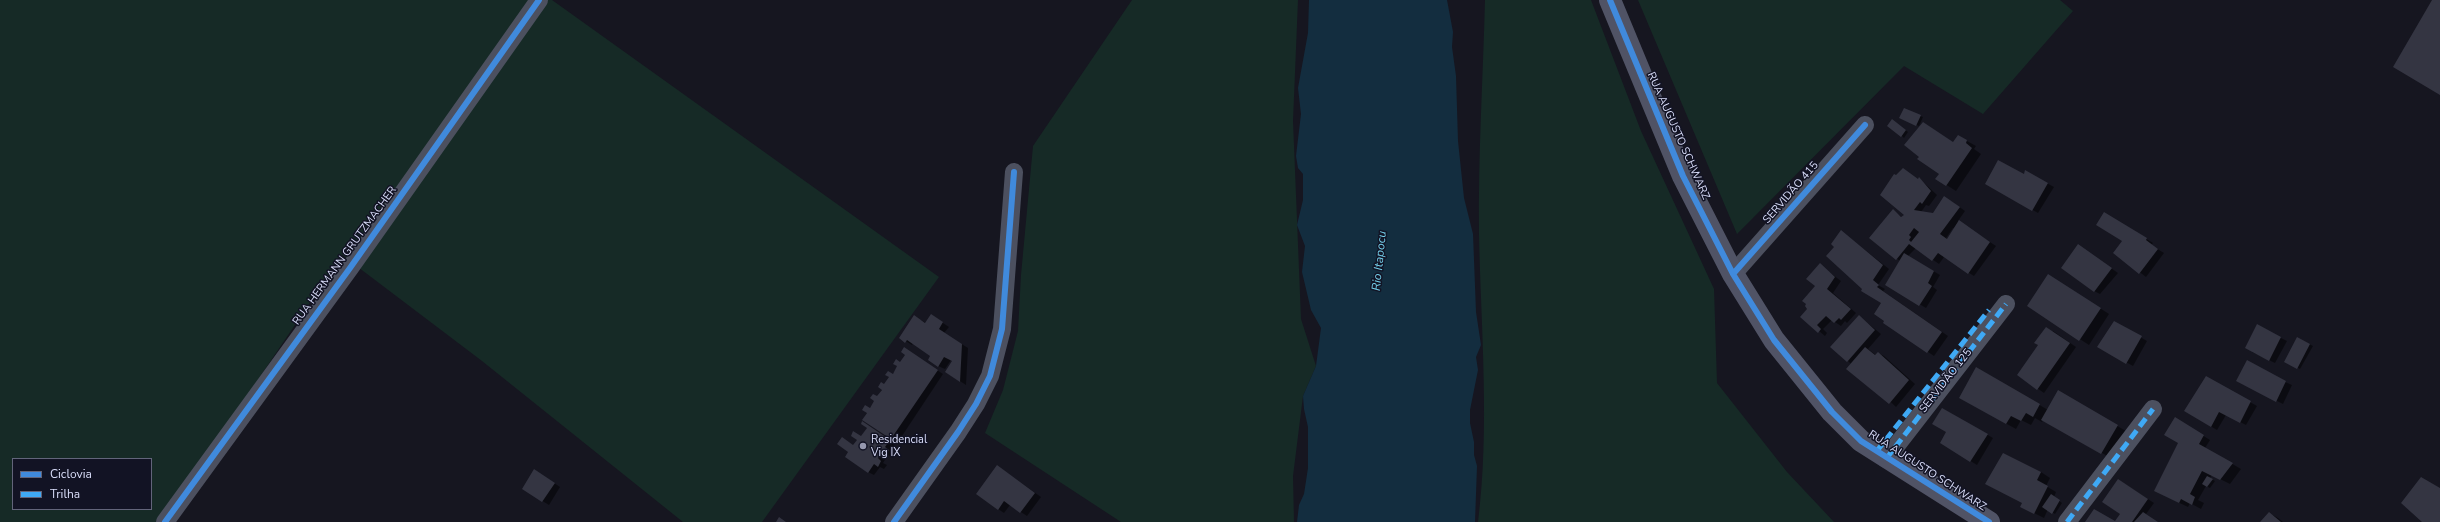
<!DOCTYPE html>
<meta charset="utf-8">
<style>
body{margin:0}
#map{position:relative;width:2440px;height:522px;overflow:hidden;background:#161620;font-family:"Nunito Sans",sans-serif}
canvas{display:block}
.legend{position:absolute;left:12px;top:458px;width:140px;height:52px;box-sizing:border-box;background:#121324;border:1px solid #62647a;margin:0;padding:5px 7px;list-style:none;font-size:12px;color:#dadefa}
.legend li{display:flex;align-items:center;gap:8px;height:20px}
.legend b{width:20px;border:1px solid #62647a}
</style>
<div id="map">
<canvas width="2440" height="522"></canvas>
<ul class="legend">
<li><b style="height:5px;background:#408adc"></b>Ciclovia</li>
<li><b style="height:5px;background:#3fa9f5"></b>Trilha</li>
</ul>
</div>
<script>
const ctx = document.querySelector('canvas').getContext('2d');
ctx.lineJoin = 'round';
function paint(path, color) { ctx.fillStyle = color; ctx.fill(path, 'evenodd'); }
function trace(path, color, width, dash) { ctx.strokeStyle = color; ctx.lineWidth = width; ctx.lineCap = dash ? 'butt' : 'round'; ctx.setLineDash(dash || []); ctx.stroke(path); }
function drawText(font, color, halo, rows, align = 'center') {
  ctx.font = font + ' "Nunito Sans",sans-serif'; ctx.lineWidth = 3; ctx.setLineDash([]); ctx.textBaseline = 'middle'; ctx.strokeStyle = halo; ctx.fillStyle = color; for (const [text, x, y, turn = 0] of rows) {
    ctx.save(); ctx.translate(x, y); ctx.rotate((+turn || 0) * Math.PI / 180); ctx.textAlign = isNaN(turn) ? turn : align; if (halo) ctx.strokeText(text, 0, 0); ctx.fillText(text, 0, 0); ctx.restore();
  }
}
paint(new Path2D(`
 M0,0h552l387,277 -177,245h-79l-201,-161 -140,-106 -180,267h-162zM13,459h138v50h-138z
 M1132,0h166l-5,121 8,198 15,47 -13,30 -10,80 1,46h-173l-136,-89 18,-43 15,-59 3,-56 12,-129z
 M1485,0h106l50,131 73,158 3,94 70,89 47,50h-356c12,-94 3,-192 1,-287 -1,-78 4,-157 6,-235z
 M1638,0h422l13,11 -90,103 -79,-48 -167,168z`), '#162a26');
paint(new Path2D(`
 M1309,0h138l6,32 -1,15 4,29 2,65 6,57 9,36 3,78 5,33 -5,12 2,13 -8,40v13l4,19v13l3,11 -2,56h-178l2,-17 5,-11 4,-26v-41l-4,-18 -1,-13 13,-30 5,-38 -10,-18 -9,-38 3,-26 -8,-21 6,-25v-26l-5,-6 -2,-12 5,-42 -3,-26 10,-55z`), '#132d3f');
paint(new Path2D(`
 M1920,116l3,1 -4,9 -16,-7z
 M1895,122l13,10 -4,6 -2,-2z
 M1958,136l18,10 -2,3 7,5 -25,37 -19,-12z
 M2026,172l28,15 -16,26 -52,-30 38,-8z
 M1920,179l17,16 -8,11 -3,-1 -5,7 12,2 18,-13 14,10 -7,10 38,25 -22,30 -30,-19 -5,7 -23,-16 -8,8 32,19 -7,12 4,3 -11,18 -40,-24 14,-23 -30,-23 23,-27 9,6 4,-2zM1953,228l2,1 -7,11 -2,-2z
 M2104,213l49,30 -2,2 13,8 -18,24 -31,-24 9,-12z
 M1841,231l48,38 -11,16 7,4 -2,2 65,45 -14,20 -50,-34 -2,-19 -18,-14 -29,-42z
 M2084,249l34,24 -18,21 -6,-3z
 M1820,265l21,16 -8,12 23,20 -9,10 -2,-2 -4,5 -9,-6 -9,9 4,4 -2,3 -23,-19 7,-8 8,-23z
 M2058,281l51,33 -20,31 -60,-39z
 M1859,316l22,18 -13,15 8,6 2,-2 6,3 31,28 -19,23 -48,-46z
 M937,319l12,8 -5,6 24,15 -2,37 -20,-13 7,-11 -2,-1 -6,9 -7,-3 -6,-11 -19,-12 -1,2 -11,-7 20,-18 5,3z
 M2114,322l33,19 -14,25 -34,-19z
 M2053,331l23,16 -32,46 -26,-18 21,-30z
 M2281,338l6,3 -12,22 -23,-11z
 M2297,338l16,8 -13,23 -14,-8z
 M910,352l33,22 -45,68 -35,-23 22,-34z
 M1977,368l71,42 10,-18 68,39 -15,27 -68,-38 -1,2 -7,-4 -4,7 -10,-5 -5,9 -56,-31z
 M2206,377l51,29 -11,19 -20,-10 -9,15 -32,-19z
 M2285,382l7,3 -9,19 -40,-20z
 M1943,409l50,29 -16,27 -36,-22 6,-11z
 M2181,422l29,18 -5,8 36,21 -11,15 -18,-9 -2,3 5,3 -5,7 -4,-2 -8,14 6,3 -3,6 -11,-6 -2,4 -23,-11 14,-53z
 M869,426l26,19 -4,6 4,3 -3,3 -4,-2 -5,8 4,2 -3,4 -4,-2 -6,8 -6,-3 -14,-26z
 M1003,470l38,27 -14,19 -17,-11 -6,8 -6,-4z
 M2041,472l9,6 -4,8 10,6 -2,5 8,6 -7,11 -7,-5 -4,9 -22,-11z
 M541,474l19,13 -11,18 -26,-16z
 M2125,484l29,19 -8,11 11,8h-42l6,-8z
 M2269,513l9,5 5,4h-22z`), '#0007');
paint(new Path2D(`
 M2432,0h8v95l-47,-28z
 M1904,108l17,7 -5,11 -17,-8z
 M1892,119l14,11 -5,7 -14,-11z
 M1923,122l30,20 5,-7 9,5 -1,3 6,5 -26,38 -11,-7 4,-5 -22,-15 2,-2 -15,-12z
 M1998,160l26,14 1,-4 23,13 -16,28 -47,-27z
 M1903,168l15,11 1,-2 12,14 -9,13 -2,-2 -6,8 19,3 11,-17 16,11 -20,27 7,5 12,-19 31,22 -22,32 -30,-21 -6,8 -23,-17 -13,16 -27,-22 24,-29 8,8 3,-2 -24,-20 14,-21 2,1zM1914,228l5,4 -8,10 -2,-2 2,-3 -2,-2z
 M2104,212l43,26 -1,2 12,9 -19,25 -26,-21 9,-12 -26,-16z
 M1841,230l42,35 -10,15 6,5 -2,2 65,45 -15,21 -44,-30 1,-2 -10,-7 7,-11 -20,-12 1,-2 -36,-33 8,-9 -3,-3z
 M2078,244l34,24 -18,24 -33,-24z
 M1904,253l30,18 -6,12 4,3 -13,20 -34,-21z
 M1820,263l15,14 -8,12 24,20 -10,11 -2,-2 -5,5 -8,-7 -9,9 4,4 -3,4 -18,-16 7,-8 -2,-3 1,-2 -4,-3 13,-15 -9,-7z
 M2048,274l53,34 -22,33 -52,-35z
 M931,314l12,8 -4,7 23,15 -2,38 -15,-10 7,-11 -8,-4 -6,10 -10,-7 2,-4 -23,-16 -2,3 -6,-5 15,-23 11,8z
 M1859,315l16,15 -28,32 -17,-15z
 M2114,321l28,15 -16,28 -29,-17z
 M2257,324l24,13 -12,24 -24,-13z
 M2046,327l24,16 -33,47 -20,-15 21,-30 -4,-2z
 M2297,337l13,7 -13,25 -13,-7z
 M904,347l34,23 -47,69 -29,-19 5,-7 -5,-3 3,-5 5,3 4,-7 -4,-3 3,-4 4,2 5,-6 -4,-3 3,-5 3,2 5,-7 -4,-2 3,-4 5,3 4,-8 -4,-2 3,-5 4,3 5,-7 -4,-3z
 M1865,347l10,8 3,-3 31,28 -20,24 -43,-35z
 M2247,360l39,21 -10,21 -40,-21z
 M1976,367l64,37 -7,13 -7,-4 -5,8 -10,-5 -5,8 -47,-26z
 M2206,376l45,25 -11,22 -21,-11 -8,15 -27,-16z
 M2058,390l60,35 -17,29 -60,-34z
 M1942,408l46,26 -18,28 -30,-19 6,-11 -14,-8z
 M2175,417l29,18 -5,9 34,19 -13,17 -18,-9 -12,23 5,3 -3,8 -11,-6 -2,4 -25,-12 24,-48 -14,-8z
 M862,421l28,19 -5,7 4,3 -3,5 -4,-3 -4,6 3,3 -3,6 -4,-3 -6,9 -23,-16 3,-5 -11,-8 5,-7 11,8 4,-5 -6,-4 2,-5 8,5 6,-8 -6,-4z
 M2003,453l38,19 -4,8 11,6 -14,28 -14,-7 2,-4 -37,-19z
 M997,465l38,28 -15,20 -16,-12 -6,9 -22,-16z
 M534,469l21,14 -13,19 -20,-13z
 M2207,476l6,3 -6,8 -5,-3z
 M2421,477l19,11v34h-18l-21,-19z
 M2118,479l30,20 -16,23h-47l9,-13 21,12 5,-7 -18,-12z
 M2051,494l9,6 -8,14 -10,-7z
 M2143,512l15,10h-24z
 M2269,512l12,10h-21z
 M779,517l7,5h-10z`), '#343542');
trace(new Path2D(`
 M1733,274l132,-149
 M1886,459l120,-155
 M165,522l185,-254 189,-268
 M894,522l64,-90 18,-28 14,-28 12,-47 12,-157
 M2067,522l86,-113`), '#4c505f', 18);
trace(new Path2D(`
 M1610,0l73,176 50,98 41,66 58,72 29,29 128,81`), '#505365', 22);
trace(new Path2D(`
 M1876,452l113,-142
 M1886,459l120,-155
 M2067,522l86,-113`), '#3fa9f5', 5, [10, 5]);
trace(new Path2D(`
 M1610,0l73,176 50,98 41,66 58,72 29,29 128,81
 M1733,274l132,-149
 M165,522l185,-254 189,-268
 M894,522l64,-90 18,-28 14,-28 12,-47 12,-157`), '#408adc', 6);
for (const [x, y, r, color] of [
 [863,446,4,"#9598ae"]
]) { const dot = new Path2D(); dot.arc(x, y, r, 0, 2 * Math.PI); ctx.fillStyle = color; ctx.fill(dot); trace(dot, '#121324', 1.5); }
drawText('11px', '#dadefa', '#121324', [
 ["RUA AUGUSTO SCHWARZ",1678,136,66],
 ["SERVIDÃO 415",1791,193,-49],
 ["RUA HERMANN GRUTZMACHER",345,256,-54],
 ["SERVIDÃO 125",1946,381,-52],
 ["RUA AUGUSTO SCHWARZ",1927,471,33]
]);
drawText('11px', '#dadefa', '#121324', [
 ["Residencial",871,440],
 ["Vig IX",871,453]
], 'left');
drawText('italic 12px', '#75d1ed', '#121324', [
 ["Rio Itapocu",1380,261,-84]
]);
</script>
